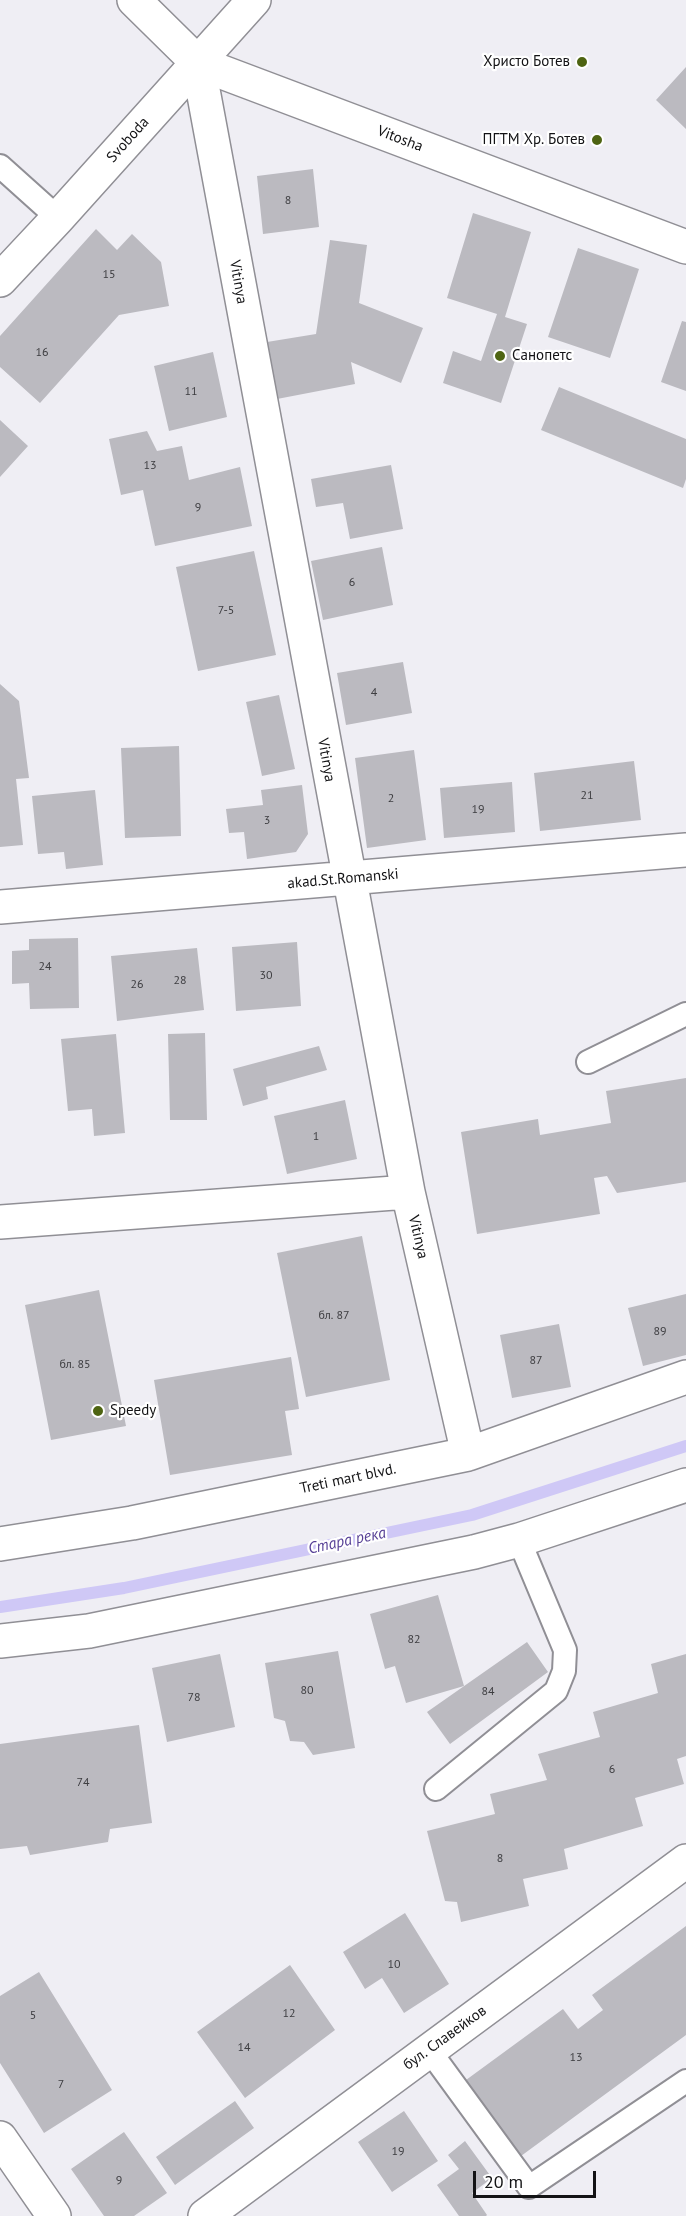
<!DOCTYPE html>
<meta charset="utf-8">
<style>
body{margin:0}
#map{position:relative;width:686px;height:2216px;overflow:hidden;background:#efeef4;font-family:"PT Sans",sans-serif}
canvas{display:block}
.scale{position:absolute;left:473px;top:2171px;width:123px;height:27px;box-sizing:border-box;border:3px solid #131315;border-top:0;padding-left:8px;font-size:18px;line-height:21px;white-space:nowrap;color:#131315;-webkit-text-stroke:4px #fff;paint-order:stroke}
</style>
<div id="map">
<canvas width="686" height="2216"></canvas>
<div class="scale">20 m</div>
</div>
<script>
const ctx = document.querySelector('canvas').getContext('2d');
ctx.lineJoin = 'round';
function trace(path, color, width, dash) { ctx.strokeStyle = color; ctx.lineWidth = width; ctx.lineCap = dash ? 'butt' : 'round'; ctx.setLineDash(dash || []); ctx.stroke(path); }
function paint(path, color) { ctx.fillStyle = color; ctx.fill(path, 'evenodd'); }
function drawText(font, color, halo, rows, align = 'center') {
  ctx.font = font + ' "PT Sans",sans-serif'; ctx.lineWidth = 4.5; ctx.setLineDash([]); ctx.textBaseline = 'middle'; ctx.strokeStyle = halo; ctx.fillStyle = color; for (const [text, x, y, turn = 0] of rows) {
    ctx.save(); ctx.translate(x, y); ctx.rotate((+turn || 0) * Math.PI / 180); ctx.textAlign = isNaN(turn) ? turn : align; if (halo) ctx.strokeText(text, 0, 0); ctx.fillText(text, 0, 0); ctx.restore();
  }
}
trace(new Path2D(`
 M0,1607l124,-19 348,-73 214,-69`), '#cfc8f6', 12);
paint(new Path2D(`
 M686,67v62l-30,-29z
 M313,169l6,58 -56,7 -6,-58z
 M473,213l58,19 -26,85 22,7 -26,79 -58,-20 10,-32 28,10 16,-47 -50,-16z
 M96,229l21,21 15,-16 29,28 8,44 -50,9 -79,88 -40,-36v-31z
 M330,240l37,5 -8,58 64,25 -22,55 -50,-21 4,22 -78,15 -10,-57 49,-8z
 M578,248l61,21 -29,89 -62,-21z
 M682,321l4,1v69l-25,-9z
 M213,352l14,65 -58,14 -15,-65z
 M559,387l127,52v40l-3,9 -142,-58z
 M0,420l28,26 -28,31z
 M147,431l10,20 25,-5 7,34 51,-13 12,59 -97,20 -12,-56 -22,5 -12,-56z
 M391,465l12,64 -53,10 -7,-36 -27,4 -5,-28z
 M382,547l11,58 -70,15 -12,-59z
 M254,551l22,104 -78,16 -22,-104z
 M403,662l9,51 -66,12 -9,-52z
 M0,684l19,17 10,77 -13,1 7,66 -23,2z
 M279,695l16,74 -33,7 -16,-74z
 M179,746l2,90 -56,2 -4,-90z
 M414,750l12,90 -59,8 -12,-90z
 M634,761l7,59 -101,11 -6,-58z
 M512,782l3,50 -71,6 -4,-50z
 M302,785l6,49 -12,18 -49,7 -3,-27 -15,1 -3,-24 37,-4 -2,-15z
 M95,790l8,75 -37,4 -2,-17 -26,2 -6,-58z
 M78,938l1,70 -49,1 -1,-26 -17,1v-33l17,-1v-11z
 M297,942l4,64 -65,5 -4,-64z
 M197,948l7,62 -87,11 -6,-65z
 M205,1033l2,87h-37l-2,-86z
 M116,1034l9,99 -31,3 -2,-27 -24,2 -7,-72z
 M319,1046l8,24 -61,17 2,12 -25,7 -10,-37z
 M686,1078v104l-69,11 -10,-17 -13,2 6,36 -123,20 -16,-102 77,-13 2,16 71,-12 -5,-32z
 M345,1100l12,59 -70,15 -13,-58z
 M362,1236l28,144 -84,17 -29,-144z
 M99,1290l27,136 -75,14 -26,-135z
 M686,1294v61l-43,11 -15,-58z
 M559,1324l12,63 -59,11 -12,-63z
 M291,1357l8,52 -14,2 7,44 -122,20 -16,-95z
 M438,1595l26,91 -58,17 -11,-37 -10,3 -15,-55z
 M527,1642l21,30 -98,72 -23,-32z
 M338,1651l17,97 -42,7 -9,-13 -14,-1 -5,-20 -11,-3 -9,-55z
 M220,1654l15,73 -68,15 -15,-74z
 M686,1654v102l-9,3 7,25 -49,14 8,28 -79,23 4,20 -45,10 6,27 -68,16 -4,-20 -12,-1 -18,-70 68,-17 -5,-20 57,-14 -9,-26 62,-17 -7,-25 65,-19 -7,-29z
 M139,1725l13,98 -42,6 -2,13 -78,13 -3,-9 -27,3v-105z
 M405,1913l44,71 -45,29 -22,-35 -17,11 -22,-37z
 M686,1926v109l-165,121 -55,-76 97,-71 15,20 25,-19 -11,-15z
 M290,1965l45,65 -90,68 -48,-66z
 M39,1972l73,118 -68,43 -44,-70v-67z
 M235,2101l19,27 -79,57 -19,-28z
 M404,2111l34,50 -46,31 -34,-50z
 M124,2132l43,61 -33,23h-30l-33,-47z
 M465,2141l27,37 -20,15 15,22 -1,1h-27l-22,-31 22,-16 -11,-14z`), '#bbbac0');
const service = new Path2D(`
 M0,166l58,52
 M588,1062l98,-48
 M436,1789l120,-98 8,-20 1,-21 -46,-110
 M429,2050l100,137 157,-106`);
const minor = new Path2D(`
 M198,63l210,1129 60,262
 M0,280l58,-62 196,-218
 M0,907l686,-57
 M0,1222l408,-30
 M0,1544l132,-21 336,-69 218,-77
 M0,1641l89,-10 385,-79 45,-12 167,-55
 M0,2138l54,78`);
const tertiary = new Path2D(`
 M134,0l64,63 488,184
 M205,2216l481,-355`);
trace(service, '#908f95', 26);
trace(minor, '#908f95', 36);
trace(tertiary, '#908f95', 36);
trace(service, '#fff', 22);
trace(minor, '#fff', 33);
trace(tertiary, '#fff', 33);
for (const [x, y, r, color] of [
 [582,62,6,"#4e6412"],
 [597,140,6,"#4e6412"],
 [500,356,6,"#4e6412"],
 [98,1411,6,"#4e6412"]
]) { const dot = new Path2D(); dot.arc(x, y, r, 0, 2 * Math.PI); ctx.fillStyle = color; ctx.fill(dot); trace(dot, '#fff', 2); }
drawText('12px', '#3d3d40', null, [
 ["8",288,201],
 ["15",109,275],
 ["16",42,353],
 ["11",191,392],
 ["13",150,466],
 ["9",198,508],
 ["6",352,583],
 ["7-5",226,611],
 ["4",374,693],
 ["21",587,796],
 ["2",391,799],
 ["19",478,810],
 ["3",267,821],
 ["24",45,967],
 ["30",266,976],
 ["28",180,981],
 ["26",137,985],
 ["1",316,1137],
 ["бл. 87",334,1316],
 ["89",660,1332],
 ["87",536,1361],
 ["бл. 85",75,1365],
 ["82",414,1640],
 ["80",307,1691],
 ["84",488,1692],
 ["78",194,1698],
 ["6",612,1770],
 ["74",83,1783],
 ["8",500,1859],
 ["10",394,1965],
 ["12",289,2014],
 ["5",33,2016],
 ["14",244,2048],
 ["13",576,2058],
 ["7",61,2085],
 ["19",398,2152],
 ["9",119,2181]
]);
drawText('15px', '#131315', '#fff', [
 ["Христо Ботев",570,62],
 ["ПГТМ Хр. Ботев",585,140],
 ["Санопетс",512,356,"left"],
 ["Speedy",110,1411,"left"]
], 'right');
drawText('15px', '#131315', '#fff', [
 ["Vitosha",400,139,21],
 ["Svoboda",128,140,-48],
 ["Vitinya",238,282,80],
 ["Vitinya",326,760,80],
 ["akad.St.Romanski",343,879,-5],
 ["Vitinya",418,1237,77],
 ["Treti mart blvd.",348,1479,-12],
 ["бул. Славейков",445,2038,-36]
]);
drawText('italic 16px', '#574096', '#fff', [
 ["Стара река",347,1541,-12]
]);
</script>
